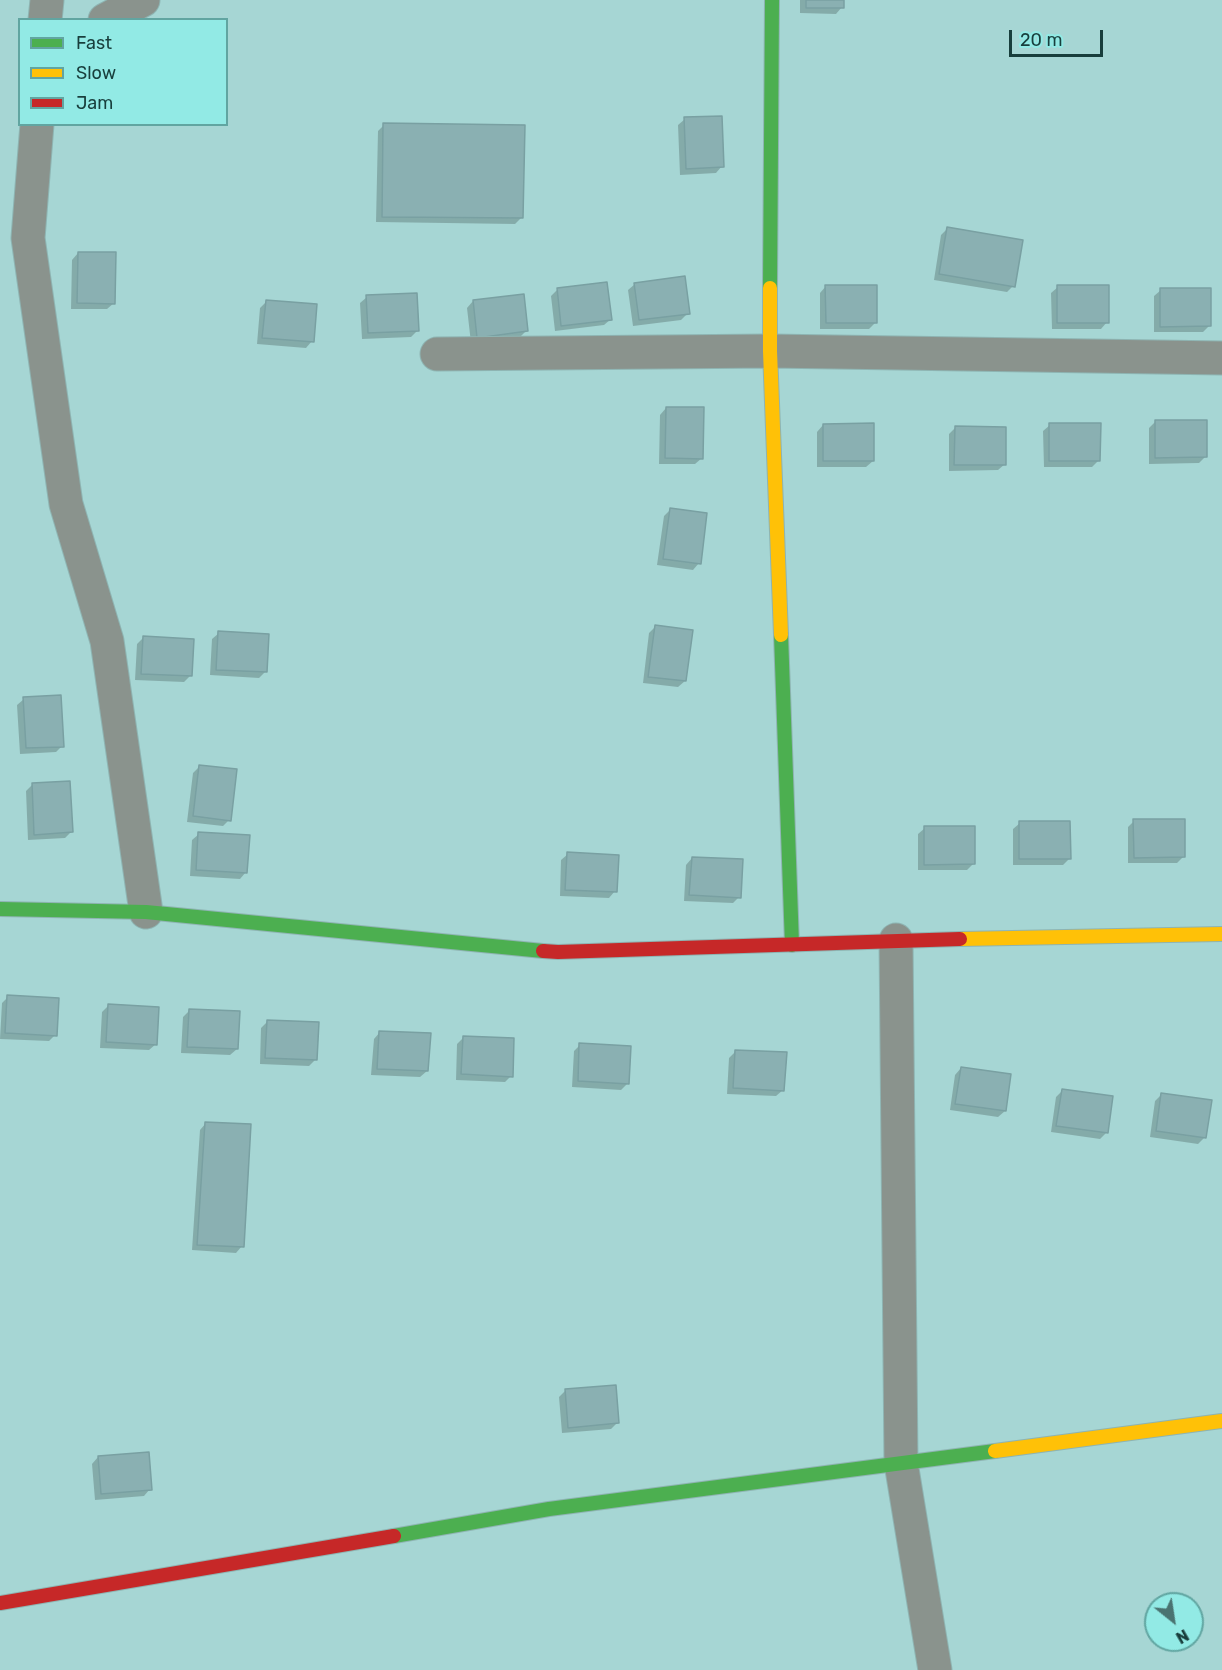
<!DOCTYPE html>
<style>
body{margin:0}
#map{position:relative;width:1222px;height:1670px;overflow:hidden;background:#a6d6d4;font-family:Rubik,sans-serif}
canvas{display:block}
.legend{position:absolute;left:18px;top:18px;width:210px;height:108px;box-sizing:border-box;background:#92eae5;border:2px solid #61a5a1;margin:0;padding:8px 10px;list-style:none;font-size:18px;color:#183e3c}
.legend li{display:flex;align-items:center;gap:12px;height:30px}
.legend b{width:30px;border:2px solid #61a5a1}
.north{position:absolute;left:1144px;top:1592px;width:60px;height:60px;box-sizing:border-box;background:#92eae5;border:2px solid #61a5a1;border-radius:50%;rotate:150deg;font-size:16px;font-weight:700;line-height:24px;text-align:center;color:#183e3c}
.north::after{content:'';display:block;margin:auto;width:21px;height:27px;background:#4a7371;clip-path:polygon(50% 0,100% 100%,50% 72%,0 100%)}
.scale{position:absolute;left:1009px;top:30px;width:94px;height:27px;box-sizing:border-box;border:3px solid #183e3c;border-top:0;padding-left:8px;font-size:18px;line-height:21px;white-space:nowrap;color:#183e3c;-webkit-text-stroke:4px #92eae5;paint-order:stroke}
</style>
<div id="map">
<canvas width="1222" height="1670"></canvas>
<ul class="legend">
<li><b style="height:8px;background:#4caf50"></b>Fast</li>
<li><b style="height:8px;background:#ffc107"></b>Slow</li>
<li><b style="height:8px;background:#c62828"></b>Jam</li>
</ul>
<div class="north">N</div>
<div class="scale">20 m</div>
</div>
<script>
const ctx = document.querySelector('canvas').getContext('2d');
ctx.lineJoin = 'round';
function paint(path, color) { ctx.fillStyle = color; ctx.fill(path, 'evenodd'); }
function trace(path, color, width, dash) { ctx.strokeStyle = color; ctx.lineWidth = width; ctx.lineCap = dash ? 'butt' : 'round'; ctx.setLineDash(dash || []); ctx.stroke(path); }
paint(new Path2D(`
 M800,0h43l-1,7 -6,7 -36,-1z
 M685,119l37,47 -6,7 -36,2 -2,-50z
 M384,125l138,92 -7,7 -139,-2 2,-91z
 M948,228l65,58 -6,6 -73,-12 7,-45z
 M78,253l36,50 -7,6h-36l1,-49z
 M635,284l53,29 -7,7 -48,6 -5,-36z
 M826,286l49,37 -6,6h-49v-36z
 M1058,287l49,35 -6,7h-49l-1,-36z
 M557,290l54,29 -7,6 -49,6 -4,-35z
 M1161,290l49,35 -7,7h-49v-36z
 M367,297l51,33 -7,7 -49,2 -2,-36z
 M473,301l54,29 -7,7 -49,6 -4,-35z
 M266,302l46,39 -6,7 -49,-4 3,-36z
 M666,408l36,50 -7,6h-36l1,-49z
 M1156,421l49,36 -6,6 -50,1v-36z
 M823,425l50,36 -7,6h-49v-35z
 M1050,425l49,35 -7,7h-48l-1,-36z
 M955,428l50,36 -7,6 -49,1v-37z
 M670,510l29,53 -6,7 -36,-5 7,-49z
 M655,627l30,54 -7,6 -35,-4 6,-50z
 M219,633l47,38 -7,7 -49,-3 2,-36z
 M143,638l47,38 -6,6 -49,-2 2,-36z
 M24,699l38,47 -6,6 -36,2 -3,-49z
 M199,767l30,53 -6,6 -36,-4 6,-49z
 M32,785l39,47 -6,6 -37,2 -2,-49z
 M1134,821l50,35 -7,7h-49v-36z
 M1020,823l49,36 -6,6h-50v-36z
 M925,828l49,35 -7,7h-49v-36z
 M199,834l47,38 -6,7 -50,-3 2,-36z
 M568,854l47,37 -6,7 -49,-2 1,-36z
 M692,858l47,39 -6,6 -49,-2 2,-36z
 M8,997l47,38 -6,6 -49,-2 2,-36z
 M108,1006l48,38 -7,6 -49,-2 2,-36z
 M190,1010l47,39 -7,6 -49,-2 2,-36z
 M268,1021l47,39 -6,6 -49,-2 1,-36z
 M380,1032l47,39 -7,6 -49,-2 3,-36z
 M464,1037l47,39 -6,6 -49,-2 1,-36z
 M580,1045l48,38 -7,7 -49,-3 2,-36z
 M735,1052l48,38 -7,6 -49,-2 2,-36z
 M961,1068l44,43 -7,6 -48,-7 5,-35z
 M1063,1090l43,43 -6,6 -49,-7 5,-35z
 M1161,1095l44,42 -7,7 -48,-7 5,-36z
 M206,1123l36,123 -6,7 -44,-3 8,-120z
 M565,1391l52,32 -6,6 -49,4 -3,-36z
 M98,1457l52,32 -6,7 -49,4 -3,-36z`), '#0003');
const building = new Path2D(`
 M806,0h38v8h-38z
 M722,116l2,51 -38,2 -2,-52z
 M383,123l142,2 -2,93 -141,-1z
 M947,227l76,13 -8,47 -76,-13z
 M78,252h38l-1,52 -38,-1z
 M685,276l5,38 -51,6 -5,-37z
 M607,282l5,38 -51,6 -4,-38z
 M825,285h52v38h-51z
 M1057,285h52v38h-52z
 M1160,288h51v38l-51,1z
 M417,293l2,38 -51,2 -2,-38z
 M524,294l4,37 -51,7 -4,-38z
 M266,300l51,4 -3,38 -52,-4z
 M666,407h38l-1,52 -38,-1z
 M1155,420h52v37l-52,1z
 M874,423v38h-51v-37z
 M1049,423h52l-1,38h-51z
 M955,426l51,1v38h-52z
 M670,508l37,5 -6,51 -38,-5z
 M655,625l38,5 -7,51 -38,-4z
 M218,631l51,3 -2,38 -51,-2z
 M143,636l51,3 -2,37 -51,-2z
 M61,695l3,52 -38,1 -3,-51z
 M199,765l38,4 -6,52 -38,-5z
 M70,781l3,51 -39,3 -2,-52z
 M1133,819h52v38l-51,1z
 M1019,821h51l1,38h-52z
 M924,826h51v38l-51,1z
 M198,832l52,3 -3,38 -51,-3z
 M567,852l52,3 -2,37 -52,-2z
 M692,857l51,2 -2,39 -52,-3z
 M7,995l52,3 -2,38 -52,-3z
 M108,1004l51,3 -2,38 -51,-3z
 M189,1009l51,2 -2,38 -51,-2z
 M267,1020l52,2 -2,38 -52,-2z
 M379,1031l52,2 -3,38 -51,-2z
 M463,1036l51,2 -1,39 -52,-3z
 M579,1043l52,3 -2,38 -51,-3z
 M735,1050l52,2 -3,39 -51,-3z
 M961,1067l50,7 -5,37 -51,-7z
 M1062,1089l51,7 -5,37 -52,-7z
 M1161,1093l51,7 -6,38 -50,-7z
 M205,1122l46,2 -7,123 -47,-2z
 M616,1385l3,38 -51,5 -3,-39z
 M149,1452l3,38 -51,4 -3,-38z`);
paint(building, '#8ab0b2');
trace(building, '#79a0a2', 1.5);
const street = new Path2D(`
 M45,20l2,-20
 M105,20l38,-20
 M37,124l-9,114 38,266 41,137 39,271
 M437,354l333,-3 452,7
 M896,940l5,523 34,207`);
const fast = new Path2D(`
 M770,288l2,-288
 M781,635l11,310
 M0,909l146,3 397,39
 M394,1536l155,-27 446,-58`);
const slow = new Path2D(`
 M770,288v63l11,284
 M960,939l262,-5
 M995,1451l227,-30`);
const jam = new Path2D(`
 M543,951l15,1 402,-13
 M0,1603l394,-67`);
trace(street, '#8eb4b2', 35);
trace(fast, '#8eb4b2', 16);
trace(slow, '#8eb4b2', 16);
trace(jam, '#8eb4b2', 16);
trace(street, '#8a938d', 33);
trace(fast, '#4caf50', 14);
trace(slow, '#ffc107', 14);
trace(jam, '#c62828', 14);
</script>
